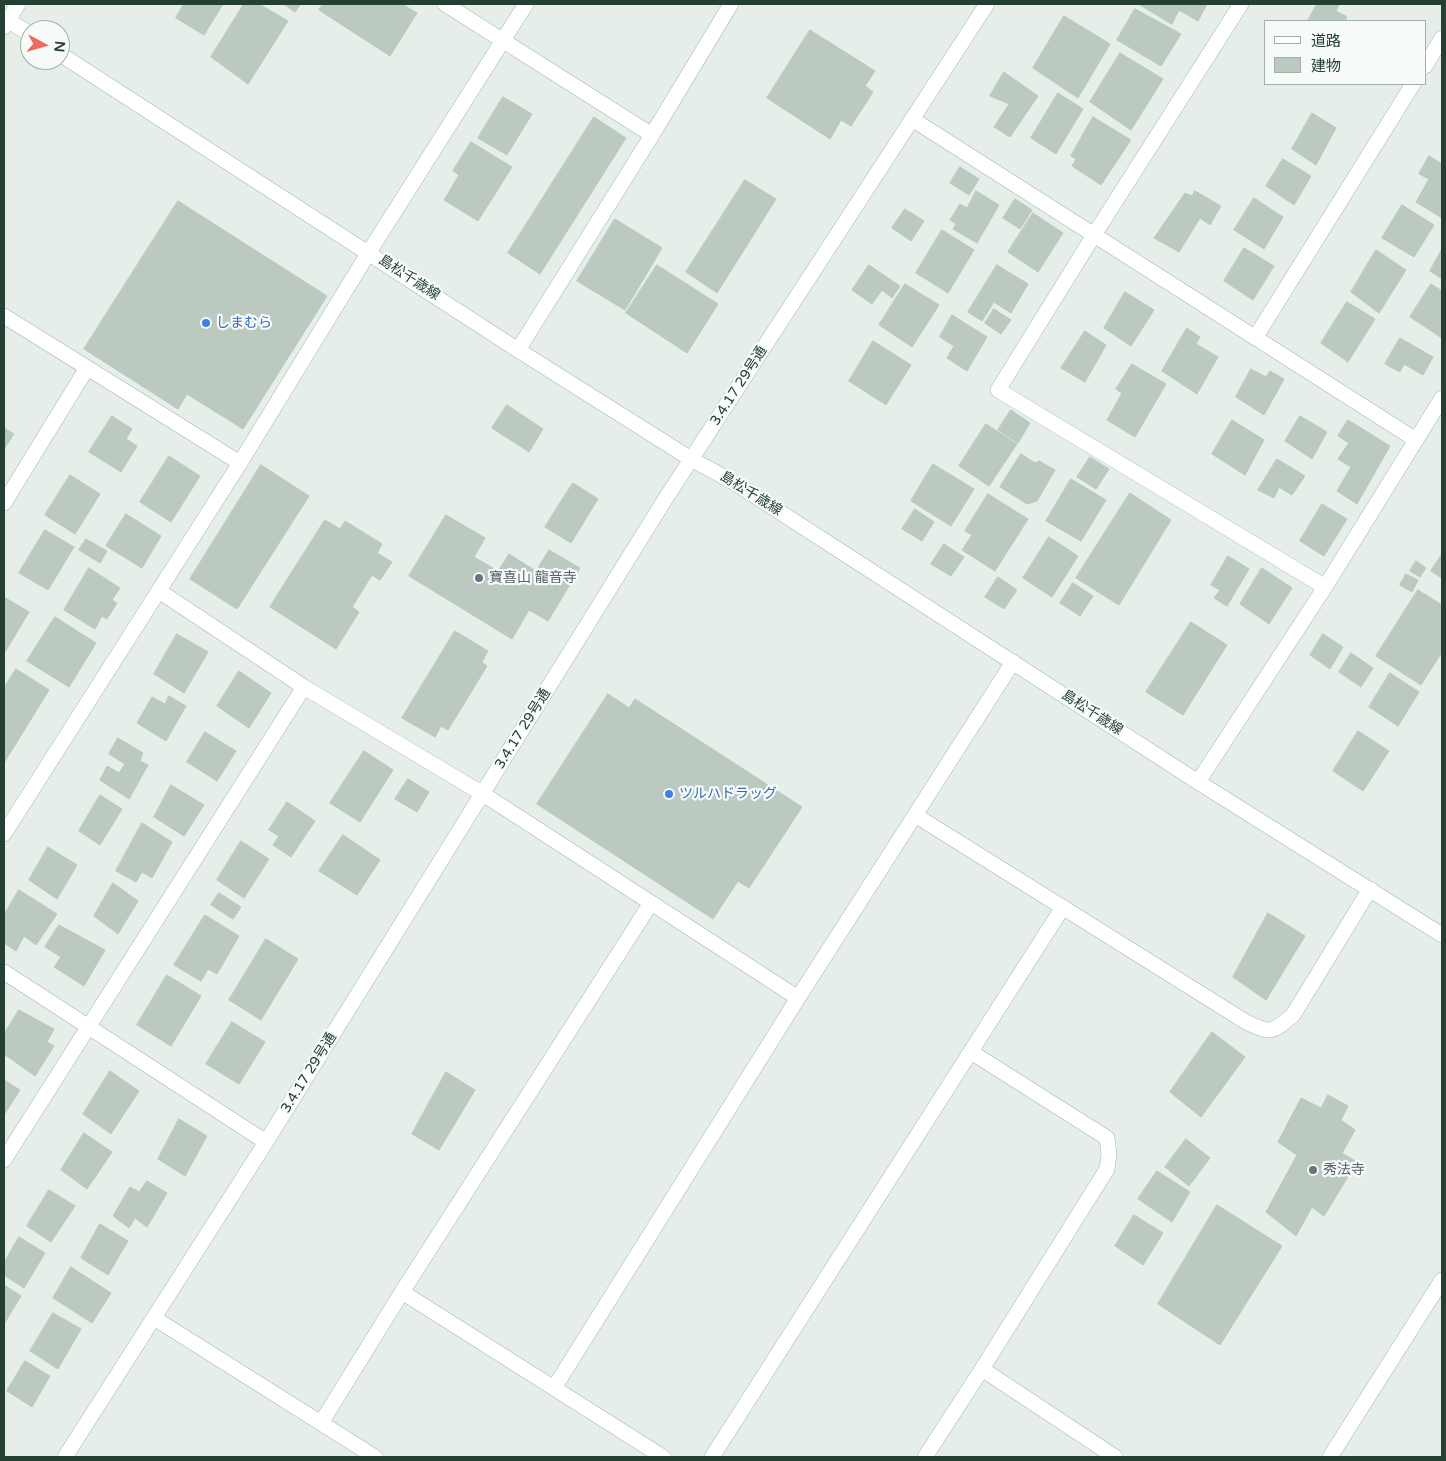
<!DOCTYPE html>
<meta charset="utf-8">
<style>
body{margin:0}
#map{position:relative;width:1446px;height:1461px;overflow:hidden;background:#e5eee9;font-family:"Varela Round","Noto Sans JP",sans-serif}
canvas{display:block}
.frame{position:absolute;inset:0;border:5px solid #244033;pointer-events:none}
.legend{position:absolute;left:1264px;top:20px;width:162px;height:65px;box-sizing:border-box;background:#f6faf8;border:1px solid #a2b0a9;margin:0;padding:6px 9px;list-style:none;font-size:15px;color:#244033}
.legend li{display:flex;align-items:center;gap:10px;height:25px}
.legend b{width:25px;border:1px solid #a2b0a9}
.north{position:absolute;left:20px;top:20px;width:50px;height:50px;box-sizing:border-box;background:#f6faf8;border:1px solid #a2b0a9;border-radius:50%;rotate:96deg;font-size:14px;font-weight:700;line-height:20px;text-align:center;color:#244033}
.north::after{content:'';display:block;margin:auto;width:18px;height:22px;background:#f06961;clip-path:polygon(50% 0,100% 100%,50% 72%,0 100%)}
</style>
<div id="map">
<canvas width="1446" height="1461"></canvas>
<div class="frame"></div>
<ul class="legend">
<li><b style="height:6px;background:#fff"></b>道路</li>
<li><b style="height:14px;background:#bbc9c1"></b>建物</li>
</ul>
<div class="north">N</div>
</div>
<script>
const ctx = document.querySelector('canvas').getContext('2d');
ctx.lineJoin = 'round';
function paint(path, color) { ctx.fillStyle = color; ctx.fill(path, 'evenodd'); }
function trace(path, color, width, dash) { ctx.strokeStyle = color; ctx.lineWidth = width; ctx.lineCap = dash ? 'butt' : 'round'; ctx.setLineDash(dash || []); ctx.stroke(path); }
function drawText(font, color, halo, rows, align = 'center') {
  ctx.font = font + ' "Varela Round","Noto Sans JP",sans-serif'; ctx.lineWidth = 4.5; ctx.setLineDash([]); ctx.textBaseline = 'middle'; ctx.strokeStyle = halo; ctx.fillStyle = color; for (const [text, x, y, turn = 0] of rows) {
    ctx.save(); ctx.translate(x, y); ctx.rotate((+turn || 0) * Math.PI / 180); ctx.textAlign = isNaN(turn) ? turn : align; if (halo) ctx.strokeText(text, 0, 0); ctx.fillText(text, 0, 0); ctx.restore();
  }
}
const building = new Path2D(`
 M184,4h39l-19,31 -28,-17z
 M244,4h15l29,17 -40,63 -37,-27z
 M284,4h17l-6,8z
 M323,4h79l15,9 -27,43 -71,-46z
 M1139,4h68l-9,17 -19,-11 -7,14z
 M1317,4h22l-3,7 11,6 -2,4h-37z
 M1135,9l46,25 -20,32 -44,-26z
 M1064,16l46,28 -32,54 -45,-30z
 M810,30l65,41 -10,15 8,6 -22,34 -10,-6 -11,19 -63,-41z
 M1120,53l43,26 -32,51 -41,-28z
 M1004,72l34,24 -28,41 -16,-10 15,-23 -19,-8z
 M1058,93l25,16 -27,45 -25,-16z
 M503,97l29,17 -25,41 -29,-17z
 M1312,113l24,15 -20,37 -24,-16z
 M594,117l32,21 -86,136 -32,-21z
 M1093,117l38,23 -30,45 -29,-19 4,-7 -5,-3z
 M471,142l41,25 -34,54 -34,-21 15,-25 -6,-4z
 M1429,156l13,8v54l-26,-16 13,-23 -10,-5z
 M1283,159l28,17 -17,29 -28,-19z
 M960,167l19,12 -10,16 -19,-12z
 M745,180l31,19 -59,94 -31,-21z
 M976,191l23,14 -22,38 -24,-14 3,-5 -6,-4 10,-16 7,4z
 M1195,191l26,15 -11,19 -10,-7 -21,34 -25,-14 31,-45 7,3z
 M1254,198l29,19 -19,32 -30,-19z
 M1015,199l17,11 -12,19 -17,-11z
 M178,201l149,95 -84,133 -56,-35 -9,15 -94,-60z
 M1402,205l32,20 -20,32 -32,-19z
 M905,209l19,12 -13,20 -19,-13z
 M1033,213l30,20 -25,39 -30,-20z
 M615,219l47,29 -37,62 -48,-29z
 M942,230l32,20 -26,43 -32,-20z
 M1244,248l30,18 -21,34 -29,-19z
 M1442,249v30l-12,-8z
 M1376,250l30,20 -27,43 -28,-21z
 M657,265l61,39 -31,49 -61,-40z
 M869,265l31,21 -8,12 -10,-8 -10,14 -20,-14z
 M997,265l31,19 -17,29 -17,-11 -12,19 -14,-9z
 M905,284l34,21 -27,42 -33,-22z
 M1431,284l11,7v47l-32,-21z
 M1125,292l29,18 -23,36 -27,-18z
 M1347,302l28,17 -27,43 -27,-19z
 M994,309l17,11 -10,14 -16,-11z
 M952,315l35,22 -20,34 -20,-13 7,-12 -14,-9z
 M1187,328l13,9 -4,7 22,13 -21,37 -35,-23z
 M1085,331l21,14 -21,37 -24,-14z
 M1400,338l33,19 -10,18 -19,-11 -4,8 -15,-8z
 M873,341l38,24 -25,40 -37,-24z
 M1132,364l34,20 -31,53 -28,-17 15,-27 -6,-4z
 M1251,369l15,8 4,-6 14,8 -20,36 -28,-18z
 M507,405l36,24 -14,23 -37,-24z
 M1011,410l19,13 -12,20 -20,-13z
 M112,416l20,13 -6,10 11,7 -16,26 -32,-20z
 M1300,416l27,16 -15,27 -27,-18z
 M1232,420l32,20 -19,35 -33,-21z
 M1348,420l42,26 -33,58 -20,-13 14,-24 -13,-8 11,-16 -11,-7z
 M986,424l31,20 -28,42 -30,-20z
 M4,428l10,6 -10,15z
 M1021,454l14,9 4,-2 16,9 -18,31 -10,3 -27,-17z
 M169,456l31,20 -29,46 -31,-20z
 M1090,457l19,12 -13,20 -19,-12z
 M1277,459l28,17 -13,19 -13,-8 -5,11 -16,-8z
 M933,464l41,25 -23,37 -40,-25z
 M261,465l48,31 -72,113 -47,-30z
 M70,475l30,19 -25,40 -30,-19z
 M1071,479l35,21 -25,41 -35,-20z
 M573,483l25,16 -27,44 -26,-16z
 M1130,493l41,27 -52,85 -43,-27z
 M988,494l40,25 -33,52 -33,-21 10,-15 -7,-4z
 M1322,504l25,15 -23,37 -24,-15z
 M915,509l19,13 -12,19 -20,-12z
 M126,514l35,22 -19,32 -36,-22z
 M446,515l39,23 -11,19 24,14 11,-17 27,17 13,-21 31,18 -32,53 -19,-11 -17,29 -103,-63z
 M325,520l15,9 5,-8 37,23 -5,9 15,9 -12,18 -8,-5 -20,32 7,5 -23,37 -66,-42z
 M45,530l29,17 -26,43 -29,-17z
 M1049,537l29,19 -26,41 -29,-19z
 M86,539l21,12 -7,12 -21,-13z
 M944,544l20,13 -13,19 -20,-12z
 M1442,554v24l-11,-7z
 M1228,556l21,13 -22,37 -13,-8 6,-8 -9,-5z
 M1416,561l10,7 -6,9 -10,-6z
 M89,568l31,20 -8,12 5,3 -10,16 -5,-3 -7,13 -31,-19z
 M1262,568l30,20 -23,36 -29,-20z
 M1406,574l12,6 -6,12 -12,-7z
 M998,577l19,13 -13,19 -19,-12z
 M1073,583l20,13 -13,20 -20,-13z
 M1418,590l24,15v47l-21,33 -45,-29z
 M4,597l25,15 -24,40 -1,-1z
 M55,617l41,26 -27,44 -42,-26z
 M1191,622l36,23 -44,70 -37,-23z
 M455,631l33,20 -6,11 5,4 -39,64 -7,-4 -6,11 -33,-19z
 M177,634l31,18 -24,41 -30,-19z
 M1323,634l20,13 -13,22 -20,-14z
 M1351,653l22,15 -12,19 -22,-15z
 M16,669l33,21 -45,73v-75z
 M239,671l32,22 -22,35 -32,-22z
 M1390,673l29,19 -21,34 -29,-19z
 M608,694l21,14 6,-9 167,108 -53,81 -11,-7 -25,38 -176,-115z
 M169,696l17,10 -20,35 -29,-18 15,-26 13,7z
 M1358,731l31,20 -26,40 -30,-20z
 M205,732l31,19 -19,30 -30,-19z
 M118,738l25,15 -3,8 8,4 -19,34 -29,-19 7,-14 12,7 6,-9 -16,-10z
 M364,751l29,19 -33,52 -30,-19z
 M408,779l21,13 -12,20 -22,-13z
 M171,785l33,20 -20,31 -30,-19z
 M100,795l22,14 -22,36 -21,-14z
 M287,802l28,19 -24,36 -18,-12 6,-9 -10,-6z
 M142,823l30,19 -20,36 -10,-6 -6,10 -20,-11z
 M343,835l37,25 -23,35 -38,-24z
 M241,841l28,18 -25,39 -27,-18z
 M48,847l29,18 -20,34 -28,-19z
 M113,883l25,18 -20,33 -24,-18z
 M19,890l38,24 -21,31 -12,-9 -8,15 -12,-8v-28z
 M219,893l22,14 -8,12 -22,-14z
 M1268,913l37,23 -39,64 -33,-23z
 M205,915l34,21 -22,38 -9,-5 -7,12 -27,-16z
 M59,925l46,25 -21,36 -30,-19 7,-10 -16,-10z
 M266,939l32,20 -37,61 -32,-20z
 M167,975l34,21 -30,50 -34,-21z
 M19,1010l35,19 -7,13 7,4 -19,30 -31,-22v-20z
 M232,1022l33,20 -26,42 -33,-20z
 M1212,1032l33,25 -44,60 -31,-25z
 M110,1071l29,20 -28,43 -28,-20z
 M446,1072l29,18 -36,60 -27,-16z
 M4,1080l16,10 -16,25z
 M1328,1095l20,11 -7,14 14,10 -13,23 15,9 -33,54 -12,-9 -16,29 -30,-24 31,-57 -19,-13 23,-44 20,10z
 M179,1119l28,17 -22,40 -27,-17z
 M84,1133l28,19 -25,37 -26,-19z
 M1186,1139l24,19 -21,28 -24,-19z
 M1157,1171l33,21 -18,30 -34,-23z
 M147,1181l20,12 -20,34 -12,-9 -6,10 -16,-12 17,-29 9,5z
 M49,1190l26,16 -24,36 -24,-16z
 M1217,1205l65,41 -62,99 -62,-41z
 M1134,1215l29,18 -20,32 -28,-19z
 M100,1224l28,17 -20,34 -27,-17z
 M19,1237l26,16 -21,35 -20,-13v-12z
 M71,1267l40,26 -19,30 -39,-25z
 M4,1285l17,11 -17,28z
 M53,1313l28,16 -23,40 -28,-18z
 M25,1361l25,15 -18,31 -25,-16z`);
paint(building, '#bbc9c1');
trace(building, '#b8c8be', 1);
const minor = new Path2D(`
 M445,4l207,131
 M1241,4l-147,231 -96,155 327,197
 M4,27l14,-23
 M1425,66l17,-28
 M912,119l504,321
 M4,316l236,147
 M1255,338l158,-254
 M518,350l134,-215 79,-131
 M4,503l83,-135
 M159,591l145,96 179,107 315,204
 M1198,782l127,-195 117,-189
 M915,815l331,207c25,12 26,11 47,-7l77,-126
 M4,834l236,-371 129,-211 157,-248
 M4,972l262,170
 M4,1160l300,-473
 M402,1292l261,165
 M154,1318l221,139
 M982,1369l133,88
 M554,1388l244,-390 215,-336
 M321,1423l81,-131 249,-389
 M712,1457l351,-550
 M925,1457l57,-88 125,-200 2,-15 -2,-16 -136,-86
 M1330,1457l112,-177`);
const tertiary = new Path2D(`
 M65,1457l201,-315 398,-641 323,-497`);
const secondary = new Path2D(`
 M4,18l26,16
 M60,54l458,296 173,109 44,24 463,299 244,153`);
trace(minor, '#a7b6af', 16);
trace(tertiary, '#a7b6af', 16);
trace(secondary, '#a4baae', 16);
trace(minor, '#fff', 15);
trace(tertiary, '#fff', 15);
trace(secondary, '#fff', 15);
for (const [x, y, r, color] of [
 [206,323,5,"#3f7fe0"],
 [479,578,5,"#6b7280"],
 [669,794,5,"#3f7fe0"],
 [1313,1170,5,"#6b7280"]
]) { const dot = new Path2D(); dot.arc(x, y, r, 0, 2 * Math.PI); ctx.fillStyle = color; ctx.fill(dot); trace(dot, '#f6faf8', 2); }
drawText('14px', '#244033', '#f6faf8', [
 ["島松千歳線",409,278,33],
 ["3.4.17 29号通",739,386,-57],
 ["島松千歳線",751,494,32],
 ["島松千歳線",1092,713,33],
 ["3.4.17 29号通",523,729,-58],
 ["3.4.17 29号通",309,1073,-58]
]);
drawText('14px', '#366cbe', '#f6faf8', [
 ["しまむら",216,323],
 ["ツルハドラッグ",679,794]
], 'left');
drawText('14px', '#5b616d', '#f6faf8', [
 ["寶喜山 龍音寺",489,578],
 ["秀法寺",1323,1170]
], 'left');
</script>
